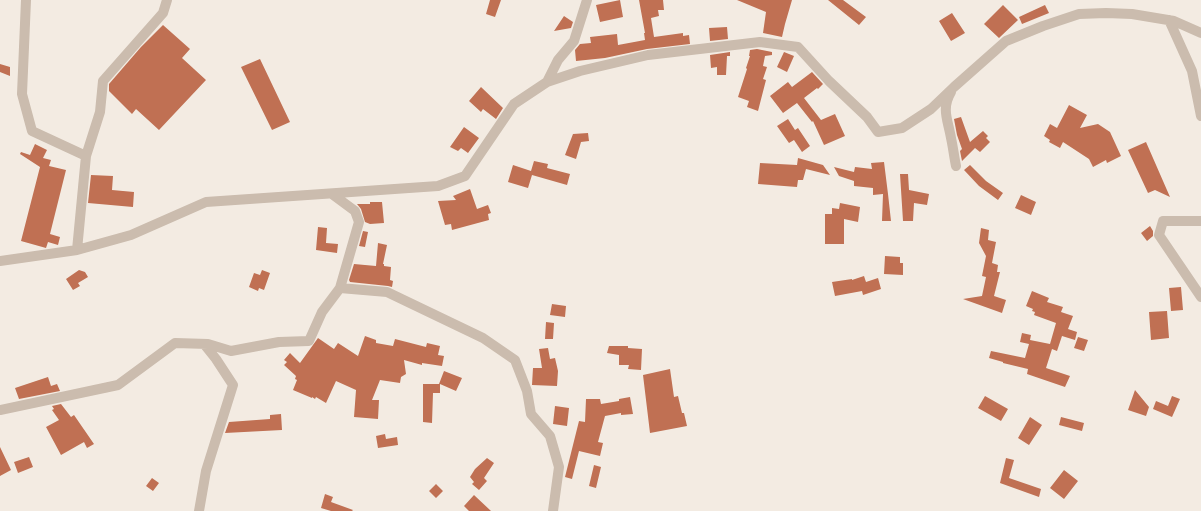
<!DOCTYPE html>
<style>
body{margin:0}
canvas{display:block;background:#f3ebe2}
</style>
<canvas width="1201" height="511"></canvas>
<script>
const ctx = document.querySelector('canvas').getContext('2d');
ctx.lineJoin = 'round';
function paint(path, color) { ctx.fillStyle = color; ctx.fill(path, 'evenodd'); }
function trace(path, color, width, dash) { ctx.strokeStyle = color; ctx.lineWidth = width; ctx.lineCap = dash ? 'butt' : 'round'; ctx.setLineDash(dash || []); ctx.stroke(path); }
paint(new Path2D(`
 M490,0h11l-6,17 -9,-3z
 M620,0l3,17 -23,5 -4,-17z
 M639,0h24l1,10h-6l1,6 -8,2 3,19 29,-4v3l6,-1 1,9 -43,5 -42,9 -29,3 -1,-11 5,-6 11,-1 -1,-6 27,-3 1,11 27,-5 -1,-7h1z
 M737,0h55l-7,24 -3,13 -19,-4 3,-21z
 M828,0h15l23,17 -7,8z
 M1003,5l15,15 -19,18 -15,-14z
 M1045,5l4,8 -27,11 -3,-7z
 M952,13l13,20 -14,8 -12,-20z
 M564,16l9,6 -2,6 -17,3z
 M163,25l27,24 -8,9 24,22 -47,50 -23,-21 -4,5 -23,-23v-7l32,-37z
 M727,27l1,12 -18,2 -1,-13z
 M757,49l15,3v3l-7,1 -2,10 4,1 -4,12 3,1 -8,31 -11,-4 2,-6 -11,-4 9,-28 -1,-1 4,-12h-1l1,-6z
 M730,52v4h-3l-1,19h-9v-8l-6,1 -1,-13z
 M784,52l10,4 -7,16 -10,-5z
 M260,59l30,63 -18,8 -31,-63z
 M0,64l10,3v9l-10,-4z
 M812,72l11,12 -5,5 -1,-1 -13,10 17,22 14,-6 10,22 -21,9 -11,-24 -1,1 -15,-19 -14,10 -13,-17 18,-14 4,5z
 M481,87l22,21 -7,11 -13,-10 -2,3 -12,-11z
 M1069,105l18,10 -7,13 18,-4 12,8 11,24 -14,7 -1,-3 -13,7 -4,-8 -26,-17 -3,6 -11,-6 1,-2 -6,-4 6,-12 7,4z
 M961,117l9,25 13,-11 5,5 -2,2 4,4 -10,10 -5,-4 -13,13 -2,-10 2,-2 -5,-14 -3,-16z
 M788,119l7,11 3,-2 12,18 -8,6 -8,-12 -5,3 -12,-17z
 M464,127l15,11 -11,15 -7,-5 -3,3 -8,-4z
 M588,133l1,8 -8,1 -5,17 -11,-4 8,-21z
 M1146,142l24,55 -15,-7 -7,3 -20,-43z
 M35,144l12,6 -4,8 8,2 -2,6 17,4 -16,64 10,3 -2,8 -10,-3 -2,6 -25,-7 19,-74 -20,-13 1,-2 9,3z
 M798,158l25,7 7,10 -24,-6 -3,11h-5l-1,7 -39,-3 2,-21 37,2z
 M534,161l14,3 -1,4 23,6 -3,11 -35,-10 -4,13 -20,-6 5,-17 18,6z
 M884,162l4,32 3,27h-9l1,-27 -10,1v-7l-19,-2v-5l-15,-5 -5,-9 20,5 1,-5 17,2 -1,-6z
 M970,165l16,16 17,12 -5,7 -19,-14 -15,-16z
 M900,174h8l1,16 20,4 -2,11 -13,-2 -1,18h-10z
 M91,175l22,1 -1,14 22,2 -1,15 -45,-4z
 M470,189l7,20 11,-4 3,8 -3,1 1,6 -37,10 -1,-6 -6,1 -7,-24 18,-1 -3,-4z
 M1021,195l15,7 -5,13 -16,-7z
 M370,202h12l2,21 -14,1 -5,-2 -4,-13 -4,-5h13z
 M840,203l20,4 -2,15 -14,-3v25h-19v-30h7v-6l7,1z
 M1150,226l3,5v5l-6,5 -6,-8z
 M318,227l9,1 -1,15 12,1 -1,9 -21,-3z
 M981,228l8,2 -1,10 8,2 -4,21 6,2 -1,7h3l-6,24 12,4 -4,13 -39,-14 19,-3 4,-19 -4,-1 4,-20 -7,-13z
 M363,231l5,1 -3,15 -6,-1z
 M378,243l9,2 -4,19h1v2l7,1 -1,13 3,1 -1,6 -4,-1 -38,-4 -1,-2 5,-16 22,2z
 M885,256l15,1v6h3v12l-19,-1z
 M79,270l6,2 3,5 -10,6 2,3 -7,4 -7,-11z
 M262,270l8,3 -6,17 -5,-2 -1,3 -9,-4 5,-14 6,2z
 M864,276l2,6 12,-4 3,11 -18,6 -1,-4 -27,5 -3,-14 20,-3v1z
 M1181,287l2,23 -12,1 -2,-23z
 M1032,291l17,7 -2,4 16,5 -2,5 12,4 -5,13 9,3 -2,8 -13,-4 -5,15 -5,-2 -6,19 24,8 -5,11 -38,-13 1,-5 -25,-6v-1l-14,-4 2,-7 34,7 4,-14 -9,-2 2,-9 9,2 -1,5 20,4 6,-21 -22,-8 1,-3 -3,-1 1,-2 -7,-3z
 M552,304l14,2 -1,11 -15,-2z
 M1167,311l2,27 -18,2 -2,-28z
 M546,322l8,1 -1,16h-8z
 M365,336l11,4v3l17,3 2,-7 31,8 1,-4 13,3 -2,9 6,1 -2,10 -20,-3v2l-18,-5 2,14 -5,3 -1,6 -20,-3 -8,20h7l-1,19 -24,-2 2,-27 -20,-9 -10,22 -10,-6 -1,2 -3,-2v1l-19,-8 4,-10 -2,-1 1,-3 -12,-11 3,-3 -3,-2 6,-7 10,10 18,-25 16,11 4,-6 20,13z
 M1078,337l10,3 -4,11 -10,-3z
 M609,346h19v2l14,1 -1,21 -13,-1 1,-4h-10v-10l-12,-2z
 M548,348l2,11 5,-1 3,13 -1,15 -25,-1 1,-17h9l-3,-19z
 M670,369l4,28 4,-1 4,17h2l3,13 -37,7 -7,-58z
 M444,371l18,7 -6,13 -16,-7v9h-7l-1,30 -9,-1v-38h16z
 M48,377l3,9 6,-2 3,7 -41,8 -4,-11z
 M1135,390l14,17 -3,9 -18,-6z
 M985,396l23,13 -7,12 -23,-13z
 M1172,396l8,3 -8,18 -19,-8 3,-8 12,5z
 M630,397l3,17 -12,1v-2l-16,3 -7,26 5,1 -3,13 -21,-5 -7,28 -7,-2 14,-56 6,1 1,-23h14l1,5 18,-3v-2z
 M61,404l10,13 3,-2 20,29 -7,4 -3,-6 -23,13 -15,-28 13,-7 -7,-10 2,-1 -2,-3z
 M555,406l14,2 -2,18 -14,-2z
 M281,414l1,16 -57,3 4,-11 41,-3v-4z
 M1030,417l12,8 -13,20 -11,-7z
 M1061,417l23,6 -2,8 -23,-6z
 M385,434l1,5 11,-2 1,8 -20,3 -2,-12z
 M0,447l11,23 -11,6z
 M29,457l4,10 -15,6 -4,-11z
 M487,458l7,5 -10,15 3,3 -8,9 -7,-6 2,-2 -4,-5 5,-8z
 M1006,458l8,2 -5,18 32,11 -2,8 -39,-14z
 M594,465l7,2 -5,21 -7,-2z
 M1064,470l14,11 -14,18 -14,-11z
 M152,478l7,5 -6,8 -7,-5z
 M436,484l7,7 -7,7 -7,-7z
 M325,494l8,3 -2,5 22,8 -1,1h-21l-10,-3z
 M474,495l17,16h-22l-5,-5z`), '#c07053');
trace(new Path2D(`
 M26,0l-4,94 10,37 54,25 -9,94
 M1169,20l23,51 9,45
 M547,82l11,-22 16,-19 13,-41
 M951,92c-10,17 -3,28 0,46 2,9 3,18 5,28
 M86,156l14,-44 3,-31 60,-68 4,-13
 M332,194l23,17 4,11 -19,66 47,4 96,46 32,22 12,31 4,23 19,22 9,31 -6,44
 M1201,221h-38l-4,14 42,62
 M0,261l77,-11 54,-15 75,-33 232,-16 27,-10 49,-72 33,-22 33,-11 68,-16 112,-13 38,5 31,34 38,36 11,15 24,-4 29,-19 23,-22 52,-46 37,-15 36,-12 27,-1 26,1 42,7 27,12
 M0,410l118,-25 57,-42 33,1 23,7 48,-9 30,-1 13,-29 18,-24
 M199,511l7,-40 27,-86 -17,-26 -12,-15`), '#cbbcae', 10);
</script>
